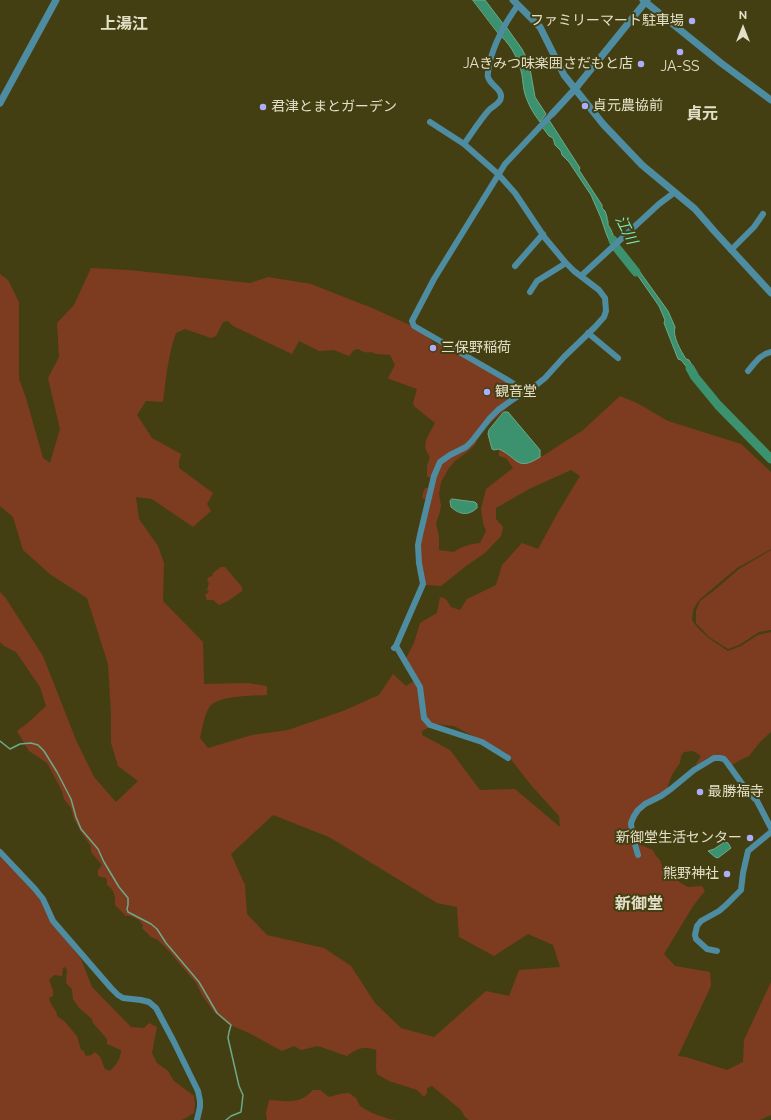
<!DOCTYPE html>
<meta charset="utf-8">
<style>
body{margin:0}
#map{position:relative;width:771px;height:1120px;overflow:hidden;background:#443f12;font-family:Raleway,sans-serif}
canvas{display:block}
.north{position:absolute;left:723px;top:8px;width:40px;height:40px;-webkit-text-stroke:3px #443f12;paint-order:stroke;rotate:0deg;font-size:11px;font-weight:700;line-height:16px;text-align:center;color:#e2e0c8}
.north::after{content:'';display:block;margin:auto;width:14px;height:18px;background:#e2e0c8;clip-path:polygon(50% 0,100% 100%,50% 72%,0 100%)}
</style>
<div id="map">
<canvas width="771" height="1120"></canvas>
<div class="north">N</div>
</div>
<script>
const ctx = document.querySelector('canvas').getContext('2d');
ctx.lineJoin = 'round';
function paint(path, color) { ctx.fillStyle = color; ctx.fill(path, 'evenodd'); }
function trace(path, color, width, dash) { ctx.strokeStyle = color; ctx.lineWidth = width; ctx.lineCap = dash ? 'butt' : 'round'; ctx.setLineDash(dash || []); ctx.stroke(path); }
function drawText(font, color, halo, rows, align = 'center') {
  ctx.font = font + ' Raleway,"Noto Sans JP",sans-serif'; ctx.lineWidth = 4; ctx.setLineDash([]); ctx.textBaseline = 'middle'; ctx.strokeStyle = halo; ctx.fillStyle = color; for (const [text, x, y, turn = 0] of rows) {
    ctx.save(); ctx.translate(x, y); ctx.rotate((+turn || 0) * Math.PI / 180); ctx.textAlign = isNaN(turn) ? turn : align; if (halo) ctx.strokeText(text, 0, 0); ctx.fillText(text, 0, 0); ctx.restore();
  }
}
paint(new Path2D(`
 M91,268l38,2 121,13 18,-6 43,7 61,24 49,22 14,14 11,1 45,27 25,17 2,4 -4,8 -19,18 -11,9 -10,18 -8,7 -11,8 -6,7 -8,14 -2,12 2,12 -2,9 -3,8 3,14v13l15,2c8,-6 16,-8 26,-9l6,-12 -3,-8 -2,-14 5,-20 27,-21 -7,-10 -7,-2v-9l44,9 21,-14 18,-11 38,-35 17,7 31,18 73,23 30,28v77l-34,19 -38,32 -6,10 -1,10c9,14 22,22 36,31l13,-5 17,-11 13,-3v100l-10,9 -12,15 -7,3 -10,6 -16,-10 -9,3 -10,7 -1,-1 5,-8 -8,-5 -9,1 -3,4 -1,7 -7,10 -4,9 -4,16 -6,-2 -23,14 -5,31 22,9 3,6 4,4 3,9 10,6 6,7 9,5 14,-1 3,5 -12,15 -29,48 11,12 35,6 1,14 -33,70 8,1 41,13 16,-8 1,-22 27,-58v133l-11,5h-291l-4,-3 -4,-7 -29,-24 -5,2v5l-3,4 -7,-7 -28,-9 -12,-7c-2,-9 0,-16 -1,-24 -13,-4 -18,-2 -29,6l-29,-10 -17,4 -7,-4 -12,5 -33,-18 -21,-9 -14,-12 -12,-17 -6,-12 -27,-32 -11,-11 -7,-3 -9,-9 1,-3 -4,-5 -8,-4h-5l-11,-11c0,-9 0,-15 -8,-20v-4l-1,-3 -8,-2v-6l4,-5 -11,-13v-6l-10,-14 -7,-13 -3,-11 -7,-9 -2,-8 -15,-28 -18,-12 -12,-20 12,-9 17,-16 -6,-19 -24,-35 -12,-6 -4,-4v-50l5,5 38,59 33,84 18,37 22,25 22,-21 -20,-15 -7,-23v-29l-3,-50 -21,-66 -36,-23 -28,-25 -10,-33 -13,-11v-232l8,6 11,22v77l7,19 17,60 7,5 10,-34 -12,-51 11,-21 -2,-34 17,-18zM228,321l5,5 59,28 7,-13 20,10 15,-1 15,6 5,-6 4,-1c5,3 8,4 13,3l5,2 14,1 5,10 -7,13 4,2 25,9 -4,14 1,3 21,17c-6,12 -15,21 -5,34l-3,9v10l7,4 -6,8h-3l-2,5 -1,5 2,1h2l-1,27 -5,10 -3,12 -1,10 9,27 16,1 25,-20 19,-13 16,-17 2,-9 -7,-8v-11l33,-19 42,-19 9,6 -23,38 -19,35 -16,-6 -20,22 -6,20 -29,14 -7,11 -9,-3 -5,-8 -6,-2 -3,16 -17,10 -6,20 -11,21 11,17 -8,5 -13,-12 -14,21 -36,16 -55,19 -36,5 -44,13 -8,-10c2,-9 5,-27 11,-33 12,-10 41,-9 56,-10v-9l-19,-3 -44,1 -1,-42 -40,-41 1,-38 -6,-17 -19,-27 -3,-22 16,2 41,28 18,-16 -4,-7 6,-11 -34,-25v-7l2,-7 -29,-16 -15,-23 9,-14 17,1c3,-23 5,-47 13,-69l9,-4 26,9 5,-2 7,-14zM435,724l19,2 52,27 25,32 28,31 1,11 -45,-38 -35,1 -30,-40 -28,-15v-4zM273,815l56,22 108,66 20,4 2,30 35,19 34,-22 25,11 7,22 -41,3 -10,26 -23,-5 -52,46 -33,-9 -26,-25 -24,-37 -27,-18 -57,-13 -20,-21 -2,-29 -14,-31z
 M771,550v80l-12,2 -20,13 -11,4 -19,-12 -13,-14v-12l4,-10 16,-12 23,-20z
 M221,567h4l17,20v4l-14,10 -9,4 -6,-5h-6l-2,-5 4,-3 -2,-2 2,-7 -2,-3 2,-3 3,-1 1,-3z
 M0,856l36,38 31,47 14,18 11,28 39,40 13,1 5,-5 8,4 -5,26 5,10 11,8 6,10 20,15 1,8 -1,9 -12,7h-182zM65,967l2,3 -1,13 6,6 1,10 6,9 13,11 1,4 14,16v5l14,6c0,9 -5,15 -11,21l-5,-2c-4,-8 -2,-12 -11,-17l-2,3 -6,1 -3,-6h-2l-4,-14 -13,-15 -7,-5c0,-7 -7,-10 -8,-18l4,-2v-6l-4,-10 5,-5 8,1 1,-8z
 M313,1090h7l9,7 11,-3 9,-1 7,5 4,8 12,7 17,6 7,1h-129l-1,-7 3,-13c18,1 31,5 44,-10z`), '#7d3c1f');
const water = new Path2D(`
 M473,0h12l19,25 -5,9z
 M507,28l15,21 7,14 6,34 11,17 -6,8c-7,-9 -12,-18 -15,-28 -2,-6 -2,-13 -3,-19 -3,-15 -10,-28 -20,-38z
 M549,120l29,45 2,3 -1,2 23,35v3l3,3 2,6v2l1,2v4c4,4 4,11 8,14l-5,6 -5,-12 -5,-15 -10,-23 -22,-33 -7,-7 -1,-4 -6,-6 -2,-7 -4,-2 -6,-8z
 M632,261l36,50 7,16c-3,9 6,24 11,32l3,1 7,12 -2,2 1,3 -14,-17 -3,-1 -14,-36 1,-3 -6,-14 -30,-43v-1z
 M504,412h4l32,38v7c-23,15 -22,1 -41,-8l-5,1 -2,-1 -4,-15 1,-4z
 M452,499l23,3 2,2v4c-9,8 -17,7 -26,-1l-1,-6z
 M725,842l3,1 3,5 -13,10 -3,-1 -7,-6 6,-2z`);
paint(water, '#3c926e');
trace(water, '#6ea989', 1);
trace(new Path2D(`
 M0,741l10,8 10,-5 11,-1 7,2 6,6 13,21 14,27 5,18 5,12 17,20 6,13 15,25 9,11v7l-1,4 1,3 23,12 6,5 9,14 33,39 18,31 14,12 -2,7 -1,6 11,48 4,9 -2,17 -10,4 -5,4`), '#6ea989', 1.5);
trace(new Path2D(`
 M613,240l3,7 20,25
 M690,368l5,9 23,28 53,54`), '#3c926e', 9);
trace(new Path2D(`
 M464,144c8,-11 16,-24 25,-34 4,-4 12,-7 12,-13 1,-8 -11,-12 -13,-20 -1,-3 1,-8 1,-12 5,-22 16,-42 29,-60
 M731,250l23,-23 9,-13
 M515,266l28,-32
 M581,276l78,-72 16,-12
 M530,292l7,-11 29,-18
 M588,333l30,25
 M748,371c8,-9 11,-16 23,-19
 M525,391l-19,-12 -92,-53 -2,-5 22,-42 71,-115 47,-50
 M396,646l24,41 4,31 6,7 52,17 26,16
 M394,648l2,-2 27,-62 -4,-21 -1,-18 2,-10 14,-59 6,-14 10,-7 16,-8 6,-6 18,-23 8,-8 14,-10 23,-14 10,-8 19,-21 31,-30 9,-10 2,-6 -1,-13 -6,-8 -25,-19 -9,-9 -20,-24 -30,-45 -17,-19 -34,-30 -34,-22
 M0,852l35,37 8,10 10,22 58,67 7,7 5,3 18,2 8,2 7,6 18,34 24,49 2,10v6l-3,13
 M638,855l-6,-21 -1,-11 3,-7 4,-6 7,-6 16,-8 10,-7 23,-19 20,-12h6l4,1 4,5 20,28 9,9 14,27
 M717,951l-10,-2 -11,-10 -1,-4 2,-9 4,-5 18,-10 7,-6 15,-15 2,-17 5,-22 23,-19`), '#4e8ca2', 6);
trace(new Path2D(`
 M513,0l27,27 24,48 39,49 39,41 53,44 20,23 56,61
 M643,0l78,63 50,37
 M0,103l56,-103
 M552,114l23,-25 72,-89`), '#4e8ca2', 7);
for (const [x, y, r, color] of [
 [692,21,4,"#adaefb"],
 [680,52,4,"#adaefb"],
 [641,64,4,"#adaefb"],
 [585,106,4,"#adaefb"],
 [263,107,4,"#adaefb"],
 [433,348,4,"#adaefb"],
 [487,392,4,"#adaefb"],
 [700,792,4,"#adaefb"],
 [750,838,4,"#adaefb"],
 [727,874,4,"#adaefb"]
]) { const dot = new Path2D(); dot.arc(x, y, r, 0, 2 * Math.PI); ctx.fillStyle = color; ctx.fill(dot); trace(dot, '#443f12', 1.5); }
drawText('14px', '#e2e0c8', '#443f12', [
 ["ファミリーマート駐車場",684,21,"right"],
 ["JAきみつ味楽囲さだもと店",633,64,"right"],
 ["JA-SS",680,67,"center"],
 ["貞元農協前",593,106],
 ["君津とまとガーデン",271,107],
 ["三保野稲荷",441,348],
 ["観音堂",495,392],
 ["最勝福寺",708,792],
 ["新御堂生活センター",742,838,"right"],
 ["熊野神社",719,874,"right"]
], 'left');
drawText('italic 15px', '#77ecb9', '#443f12', [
 ["江川",626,230,64]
]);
drawText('bold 16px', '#e2e0c8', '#443f12', [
 ["上湯江",124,24],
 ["貞元",702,114],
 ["新御堂",639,904]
]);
</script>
